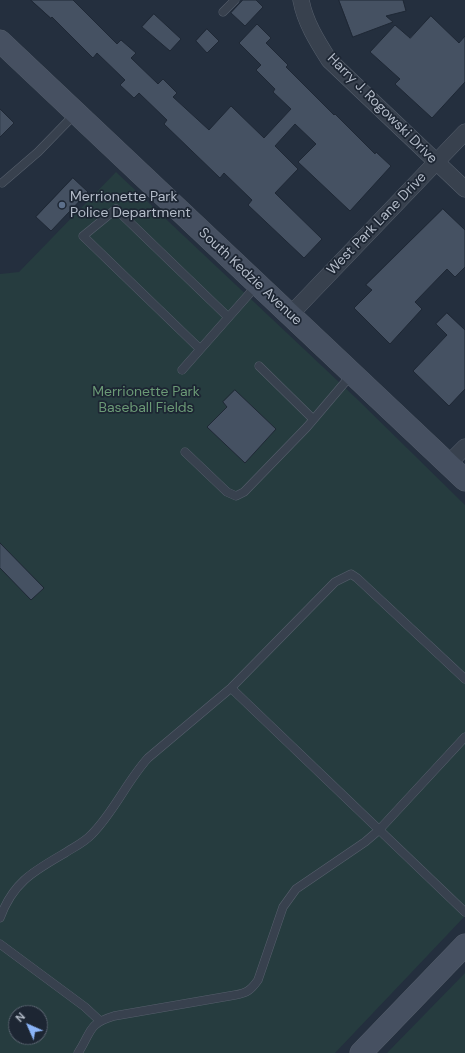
<!DOCTYPE html>
<style>
body{margin:0}
#map{position:relative;width:465px;height:1053px;overflow:hidden;background:#242f3e;font-family:"DM Sans",sans-serif}
canvas{display:block}
.north{position:absolute;left:8px;top:1005px;width:40px;height:40px;box-sizing:border-box;background:#1d2633;border:1px solid #59626f;border-radius:50%;rotate:315deg;font-size:11px;font-weight:700;line-height:16px;text-align:center;color:#b4bcc9}
.north::after{content:'';display:block;margin:auto;width:14px;height:18px;background:#8ab4f8;clip-path:polygon(50% 0,100% 100%,50% 72%,0 100%)}
</style>
<div id="map">
<canvas width="465" height="1053"></canvas>
<div class="north">N</div>
</div>
<script>
const ctx = document.querySelector('canvas').getContext('2d');
ctx.lineJoin = 'round';
function paint(path, color) { ctx.fillStyle = color; ctx.fill(path, 'evenodd'); }
function trace(path, color, width, dash) { ctx.strokeStyle = color; ctx.lineWidth = width; ctx.lineCap = dash ? 'butt' : 'round'; ctx.setLineDash(dash || []); ctx.stroke(path); }
function drawText(font, color, halo, rows, align = 'center') {
  ctx.font = font + ' "DM Sans",sans-serif'; ctx.lineWidth = 3.5; ctx.setLineDash([]); ctx.textBaseline = 'middle'; ctx.strokeStyle = halo; ctx.fillStyle = color; for (const [text, x, y, turn = 0] of rows) {
    ctx.save(); ctx.translate(x, y); ctx.rotate((+turn || 0) * Math.PI / 180); ctx.textAlign = isNaN(turn) ? turn : align; if (halo) ctx.strokeText(text, 0, 0); ctx.fillText(text, 0, 0); ctx.restore();
  }
}
paint(new Path2D(`
 M116,172l241,227 108,106v411l-130,137h-335v-779l19,-2zM16,1013h24v24h-24z
 M465,973v80h-78z`), '#263c3f');
const building = new Path2D(`
 M31,0h42l44,44 4,-4 15,13 -5,5 27,26 5,-5 14,14 -4,4 36,33 22,-24 33,32 27,-29 -18,-17 2,-3 -19,-19 5,-5 -22,-22 18,-19 14,14 -5,5 22,22 -2,2 48,48 1,-1 40,40 1,-2 15,14 -41,45 -52,-49 18,-18 -21,-20 -20,22 23,23 -23,24 47,46 -18,19 -56,-53 4,-5 -28,-27 -4,5 -56,-54 3,-4 -28,-27 -5,5 -14,-13 5,-5 -28,-27 -4,5 -41,-41 -1,1z
 M243,0h13l7,7 -18,19 -14,-13z
 M339,0h64l3,11 -20,5 7,6 -40,15z
 M154,14l27,25 -11,12 -28,-24z
 M431,16l28,27 6,-7v46l-33,36 -37,-34 5,-5 -30,-27 25,-27 15,13z
 M207,29l12,12 -12,12 -11,-12z
 M0,109l14,14 -14,14z
 M73,178l15,14 -37,39 -15,-14z
 M443,209l22,21v37l-10,10 -8,-8 -32,33 7,7 -32,35 -36,-36 18,-18 -6,-5z
 M447,313l18,17v59l-16,17 -36,-35 34,-36 -11,-11z
 M235,390l41,39 -31,34 -38,-36 20,-20 -4,-5z
 M0,543l44,45 -13,12 -31,-32z`);
paint(building, '#455162');
trace(building, '#1f2835', 1);
const lane = new Path2D(`
 M223,12l12,-12
 M2,183l36,-31 37,-38
 M200,349l-117,-113 33,-27 112,108
 M259,366l54,53
 M182,370l75,-85
 M185,452l42,40 9,4 8,-4 63,-65 45,-53
 M231,688l234,224
 M0,918c13,-36 34,-47 65,-65 9,-6 20,-11 27,-19 22,-22 35,-53 56,-76l83,-70 104,-106 16,-8 6,4 108,101
 M0,944l85,63 14,13
 M78,1053c14,-21 9,-29 36,-37l121,-21c12,-2 16,-5 23,-15l25,-73 13,-18 69,-47 14,-12 86,-93`);
const street = new Path2D(`
 M301,0c4,22 16,41 28,60l136,129
 M290,315l175,-183
 M448,464l17,-17`);
const secondary = new Path2D(`
 M0,41l465,439
 M361,1053l104,-108`);
trace(lane, '#565f6c', 9);
trace(street, '#565f6c', 17);
trace(secondary, '#565f6c', 23);
trace(lane, '#38414e', 8);
trace(street, '#38414e', 16);
trace(secondary, '#465061', 22);
for (const [x, y, r, color] of [
 [62,205,4,"#5c6f8a"]
]) { const dot = new Path2D(); dot.arc(x, y, r, 0, 2 * Math.PI); ctx.fillStyle = color; ctx.fill(dot); trace(dot, '#1d2633', 1.5); }
drawText('14px', '#b4bcc9', '#1d2633', [
 ["Harry J. Rogowski Drive",382,109,45],
 ["West Park Lane Drive",377,224,-46],
 ["South Kedzie Avenue",250,277,43]
]);
drawText('14px', '#b4bcc9', '#1d2633', [
 ["Merrionette Park",70,197],
 ["Police Department",70,213]
], 'left');
drawText('14px', '#6b9a76', '#1d2633', [
 ["Merrionette Park",146,392],
 ["Baseball Fields",146,408]
]);
</script>
